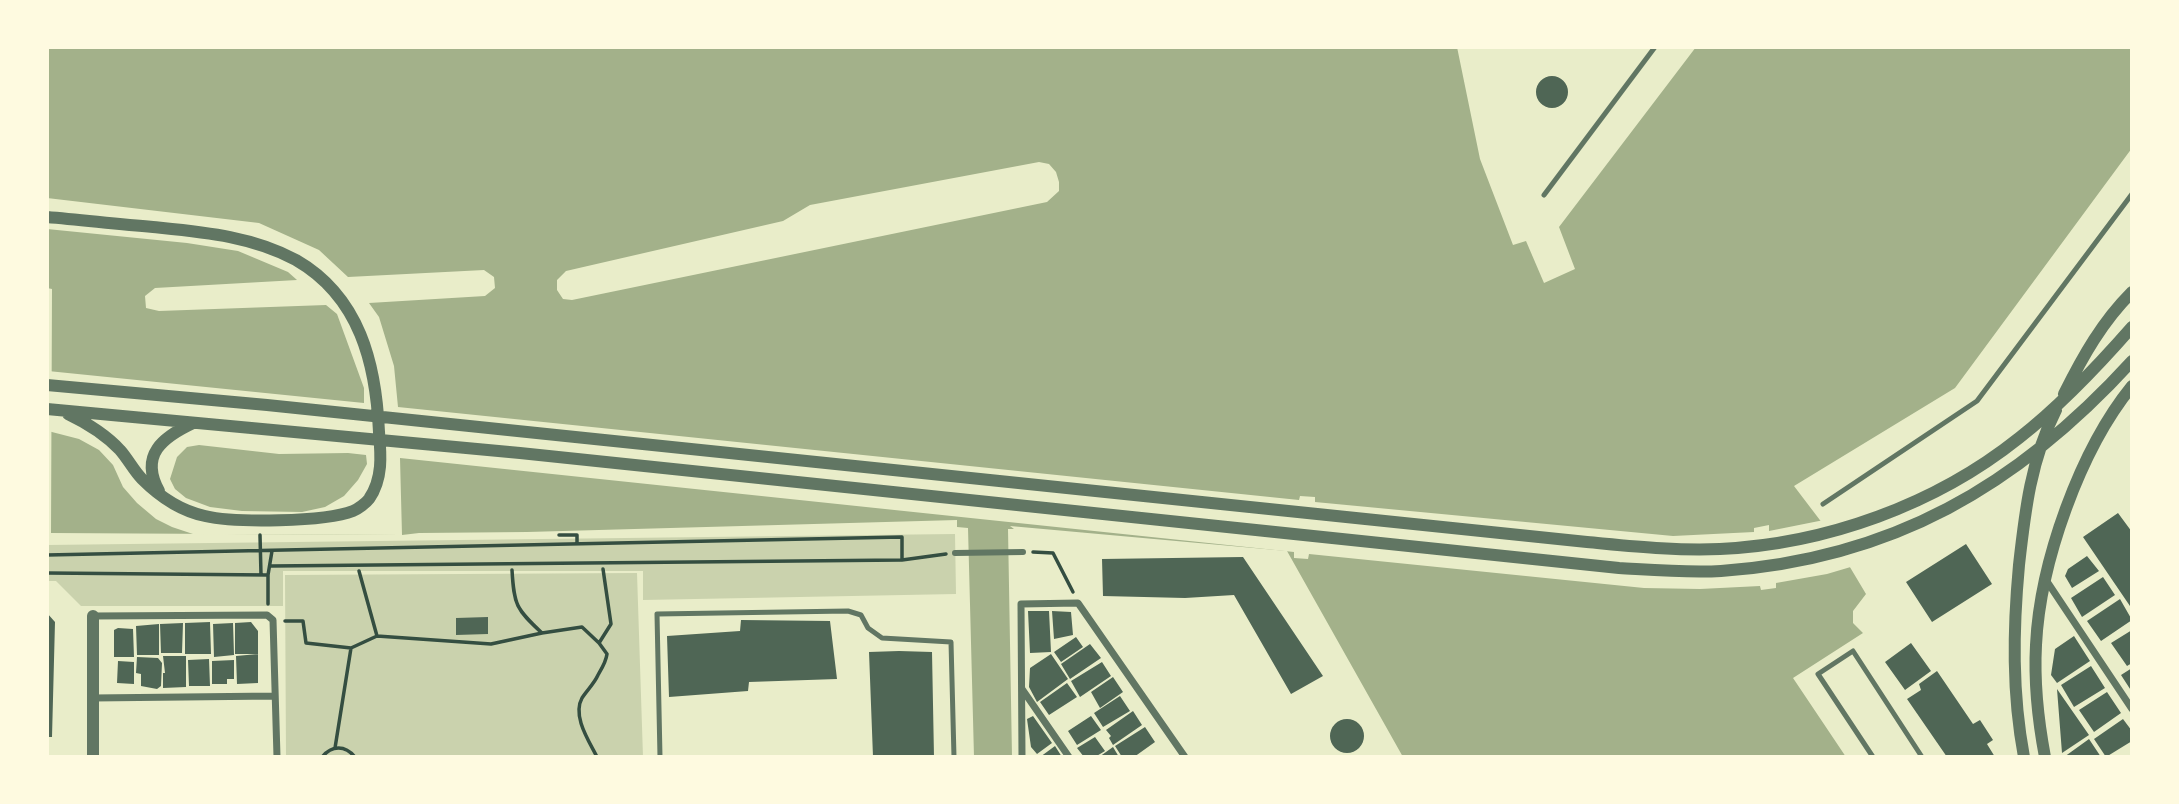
<!DOCTYPE html>
<style>
body{margin:0}
#map{position:relative;width:2179px;height:804px;overflow:hidden;background:#e9edc9;font-family:Helvetica,sans-serif}
canvas{display:block}
.frame{position:absolute;inset:0;border:49px solid #fefae0;pointer-events:none}
</style>
<div id="map">
<canvas width="2179" height="804"></canvas>
<div class="frame"></div>
</div>
<script>
const ctx = document.querySelector('canvas').getContext('2d');
ctx.lineJoin = 'round';
function paint(path, color) { ctx.fillStyle = color; ctx.fill(path, 'evenodd'); }
function trace(path, color, width, dash) { ctx.strokeStyle = color; ctx.lineWidth = width; ctx.lineCap = dash ? 'butt' : 'round'; ctx.setLineDash(dash || []); ctx.stroke(path); }
paint(new Path2D(`
 M955,534l1,60 -313,6v-29h-360v35h-202l-25,-25h-9v-36z
 M637,573l6,184h-357l-1,-182z`), '#cad2ad');
paint(new Path2D(`
 M47,47h1410l23,112 33,86 13,-4 18,42 31,-14 -16,-42 137,-180h436v101l-177,240 -161,98 35,46 37,62 -13,17v12l10,10 -70,45 53,79h-443l-116,-206 -277,-25 4,3h-6l4,228h-38l-6,-229 -11,-1v-7l-430,12 -108,1 -17,2 -351,-2 1,-244 -5,-1z`), '#a3b18a');
paint(new Path2D(`
 M1039,162l10,2 7,8 3,10v9l-12,11 -475,98 -9,-1 -6,-9v-10l9,-9 217,-50 27,-16z
 M47,198l212,25 60,27 29,27 136,-7 10,7 1,11 -10,8 -116,7 10,14 15,49 4,41 901,93 1,-4 15,1v5l358,34 81,-4v-4l15,-3v6l55,-11 30,46 -27,8 -51,9v5l-15,2 -1,-4 -60,3 -56,-1 -335,-34 -1,5 -14,-1v-6l-894,-94 2,77 -209,-1 -21,-7 -16,-8 -19,-16 -14,-16 -10,-22 -14,-15 -20,-11 -31,-8v-60l316,32v-15l-27,-74 -11,-9 -167,6 -13,-3 -1,-12 10,-8 142,-8 -9,-8 -50,-21 -51,-8 -140,-14zM199,445l80,9 69,-1 18,2 1,9 -9,16 -14,16 -19,11 -23,5 -60,-1 -32,-4 -24,-9 -11,-9 -5,-10 7,-22 10,-10z`), '#e9edc9');
paint(new Path2D(`
 M1536 92a16 16 0 1 1 32 0a16 16 0 1 1-32 0Z
 M2118,513l14,19v77l-49,-72z
 M1966,544l26,40 -60,38 -26,-40z
 M2087,556l12,15 -27,17 -7,-12 3,-7z
 M1243,557l80,119 -32,18 -57,-99 -49,3 -82,-2 -1,-37z
 M2103,577l12,18 -33,22 -11,-19z
 M2120,599l12,21 -31,21 -14,-20z
 M1028,611h21l2,41 -21,1z
 M1052,611l19,1 2,23 -19,4z
 M47,613l8,9 -3,115h-5z
 M488,617v17l-32,1v-17z
 M741,620l89,1 7,58 -88,3 -1,9 -79,6 -2,-61 73,-5z
 M210,622l1,32h-26v-31z
 M251,622l7,9v52l-21,1 -1,-28 22,-2h-23v-31z
 M183,623l-1,30h-21l-1,-29z
 M233,623l1,32 -20,2 -1,-33z
 M159,624v31h-22l-1,-29z
 M118,628l15,1 1,28h-20v-27z
 M2132,630v33l-5,3 -16,-23z
 M2074,636l16,25 -33,22 -6,-8 4,-26z
 M1076,637l7,10 -22,15 -7,-10z
 M1911,643l20,28 -26,19 -20,-28z
 M1090,644l11,14 -31,21 -9,-15z
 M899,651l33,1 2,105h-61l-4,-105z
 M1051,654l17,25 -31,23 -8,-15 1,-19z
 M163,656h23v31l-23,1v-15h2z
 M137,657l21,1 4,5 -1,23 -4,3 -16,-3v-12l-5,-1z
 M209,659l1,27h-21l-1,-26z
 M234,660v19h-7v5h-15v-23z
 M118,661l16,1v22l-17,-1z
 M1102,662l9,14 -31,21 -9,-16z
 M2091,666l14,22 -31,19 -13,-22z
 M2132,668v24l-11,-17z
 M1937,671l36,53 7,-4 13,20 -6,4 8,13h-48l-40,-58 14,-9 -2,-6z
 M1113,677l10,15 -23,16 -9,-16z
 M1067,683l10,14 -28,18 -9,-13z
 M2057,689l32,46 -27,18z
 M2107,692l14,21 -27,19 -15,-22z
 M1120,696l10,15 -27,16 -9,-14z
 M1133,711l9,14 -29,20 -4,-7 2,-2 -5,-6z
 M1033,716l19,27 -15,11 -6,-7 -4,-28z
 M1091,716l10,14 -24,15 -9,-14z
 M1330 736a17 17 0 1 1 34 0a17 17 0 1 1-34 0Z
 M2123,719l9,12v10l-26,16 -12,-18z
 M1145,727l10,15 -21,15h-12l-7,-11z
 M1095,737l10,14 -10,6h-11l-7,-9z
 M2089,739l12,18h-37z
 M1055,746l7,11h-22z
 M1113,747l6,10h-20z`), '#4f6655');
trace(new Path2D(`
 M260,535l1,40
 M559,535h18v9
 M1033,552l20,1 20,39
 M47,555l855,-18v23l44,-6
 M271,566l631,-6
 M512,570c2,35 4,39 30,63
 M359,571l18,65
 M47,573l221,2
 M268,604v-29l4,-24
 M285,621h18l3,22 45,5
 M599,643l12,-19 -8,-55
 M335,748l16,-100 26,-12 114,8 51,-11 40,-6 17,16 8,11c-1,8 -5,14 -9,21 -4,9 -11,15 -16,23 -10,18 7,43 15,59
 M322,757c10,-12 23,-12 33,0`), '#344e41', 3.5);
trace(new Path2D(`
 M1544,195l111,-148
 M1823,504l154,-103 155,-207
 M660,757l-3,-143 191,-3 13,4 7,13 14,10 69,4 3,115
 M1873,757l-55,-83 35,-23 69,106`), '#617663', 5);
trace(new Path2D(`
 M955,553l68,-1`), '#617663', 6);
trace(new Path2D(`
 M2046,580l86,129
 M93,616l174,-1 6,5 4,137
 M1022,689l47,68
 M93,698l182,-2
 M1022,757l-1,-153 57,-1 107,154`), '#617663', 7);
trace(new Path2D(`
 M47,217c35,3 70,7 106,10 49,5 99,9 143,33 64,37 80,104 83,172 2,23 4,47 -10,67 -3,4 -11,10 -16,12 -28,11 -119,12 -148,5 -24,-5 -45,-19 -63,-37 -8,-8 -14,-20 -22,-29 -15,-16 -33,-27 -52,-36
 M47,385l220,20 1320,137c44,4 89,9 133,7 106,-5 215,-44 299,-111 41,-32 78,-71 113,-111
 M2064,394c19,-38 38,-72 68,-102
 M47,409l473,44 1099,115c34,2 68,5 102,3 171,-12 297,-85 411,-210
 M159,491c-20,-36 4,-54 34,-68
 M93,616v141
 M2024,757c-12,-64 -11,-127 -5,-192 6,-54 12,-106 37,-155
 M2045,757c-7,-37 -11,-75 -9,-112 4,-83 44,-195 96,-259`), '#617663', 12);
</script>
